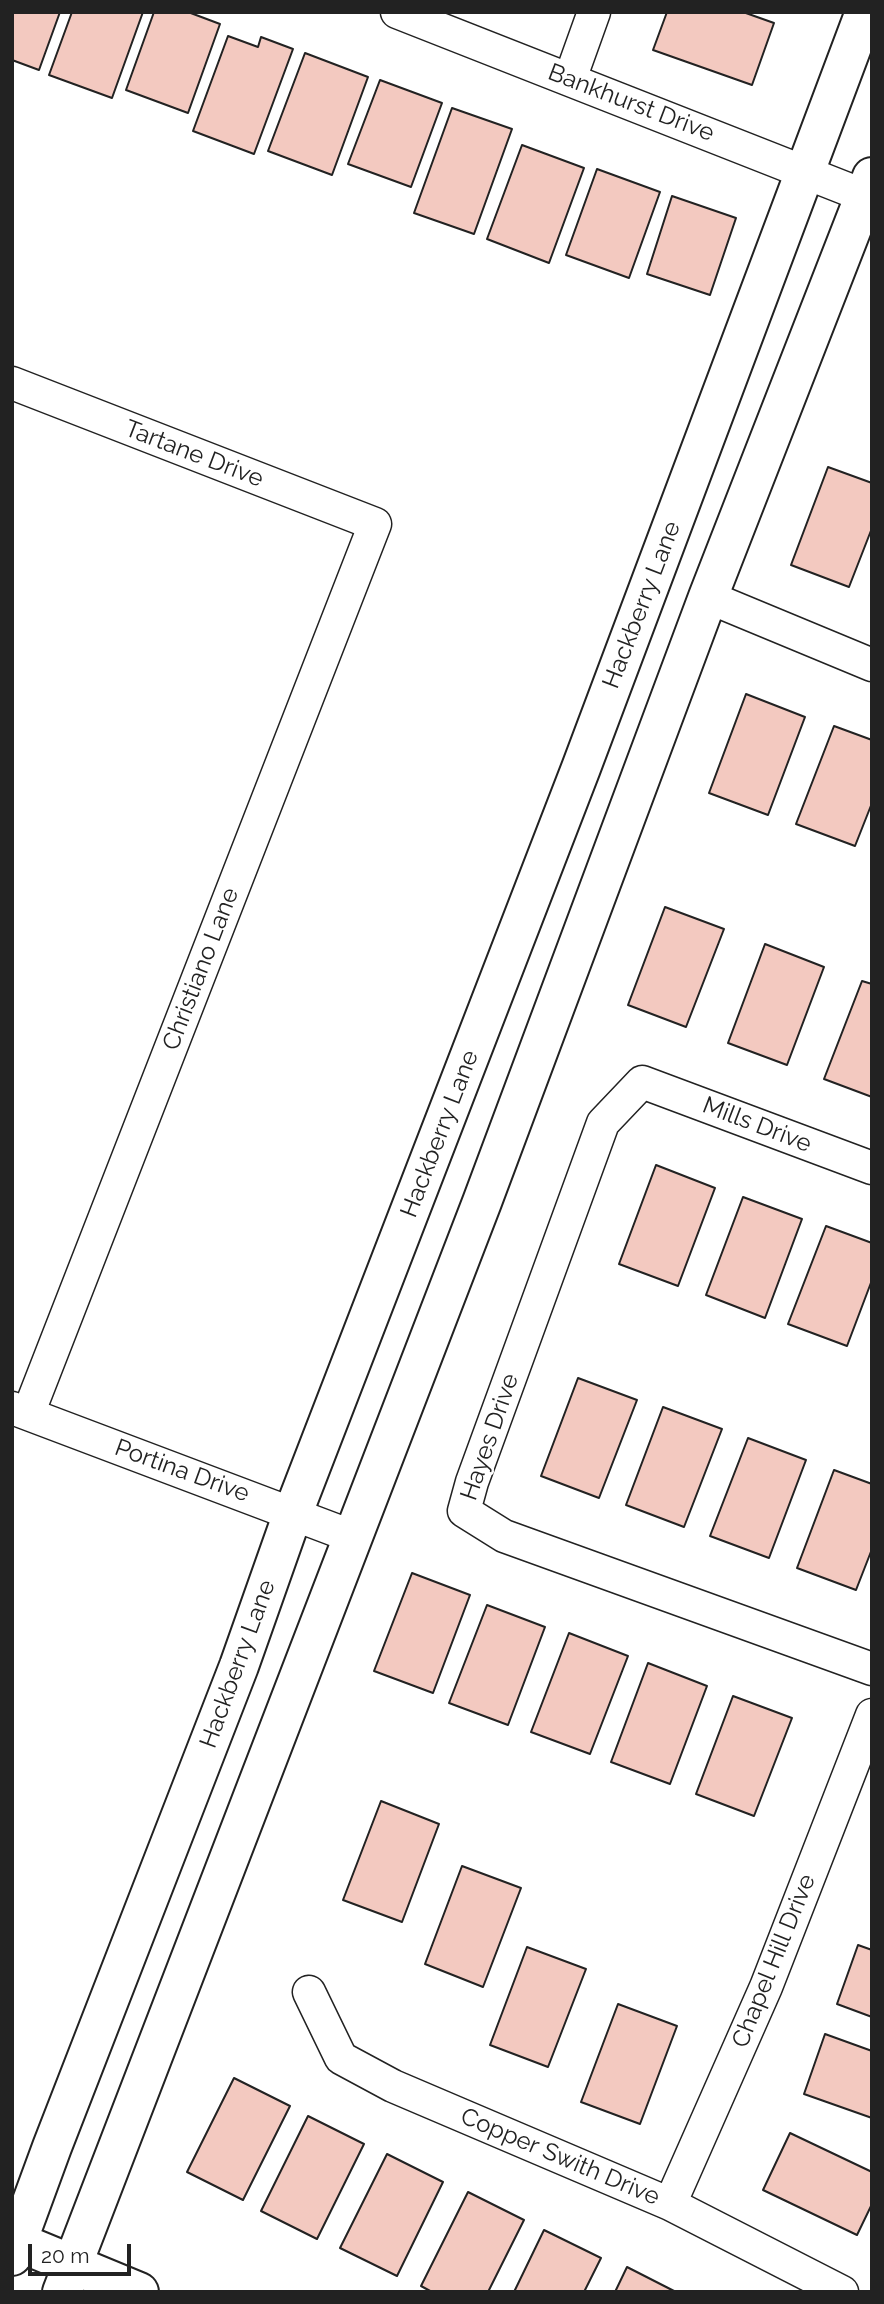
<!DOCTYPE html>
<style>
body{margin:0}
#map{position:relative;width:884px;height:2304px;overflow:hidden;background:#fff;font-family:Raleway,sans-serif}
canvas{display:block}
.frame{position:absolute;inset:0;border:14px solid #222;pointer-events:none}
.scale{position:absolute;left:28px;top:2244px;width:103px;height:32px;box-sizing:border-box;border:4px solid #222;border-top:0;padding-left:9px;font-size:21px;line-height:24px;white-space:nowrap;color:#222;-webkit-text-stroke:5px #fff;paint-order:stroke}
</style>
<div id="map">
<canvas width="884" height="2304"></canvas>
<div class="frame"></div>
<div class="scale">20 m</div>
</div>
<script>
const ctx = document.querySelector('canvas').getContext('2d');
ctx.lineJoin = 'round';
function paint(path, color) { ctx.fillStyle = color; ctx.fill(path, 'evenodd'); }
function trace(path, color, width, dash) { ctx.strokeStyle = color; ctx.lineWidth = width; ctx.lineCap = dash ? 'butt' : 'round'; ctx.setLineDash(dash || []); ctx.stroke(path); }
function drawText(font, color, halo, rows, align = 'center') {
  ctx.font = font + ' Raleway,sans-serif'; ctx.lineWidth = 5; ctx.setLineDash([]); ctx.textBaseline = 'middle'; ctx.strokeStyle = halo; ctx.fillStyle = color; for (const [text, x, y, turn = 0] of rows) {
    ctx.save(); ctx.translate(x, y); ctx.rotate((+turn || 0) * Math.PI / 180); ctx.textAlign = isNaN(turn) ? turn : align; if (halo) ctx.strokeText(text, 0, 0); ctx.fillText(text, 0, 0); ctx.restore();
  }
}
const building = new Path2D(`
 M12,12h48l-21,58 -27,-10z
 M72,12h71l-31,86 -63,-23z
 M154,12h34l32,12 -32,89 -62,-23z
 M667,12h76l31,11 -22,62 -99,-35z
 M228,36l30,11 3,-10 32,12 -39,105 -61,-23z
 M305,53l63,24 -36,98 -64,-24z
 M380,80l62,23 -31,84 -63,-23z
 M452,108l60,21 -38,105 -60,-21z
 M522,145l62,23 -35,95 -62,-24z
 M597,169l63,23 -31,86 -63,-23z
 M672,196l64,22 -26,77 -63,-21z
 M828,467l44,16v45l-23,59 -58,-22z
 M746,694l59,23 -37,98 -59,-22z
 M834,726l38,14v63l-17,43 -59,-22z
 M665,907l59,22 -38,98 -58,-22z
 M765,944l59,23 -37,98 -59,-22z
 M862,981l10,3v113l-48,-18z
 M656,1165l59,23 -37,98 -59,-22z
 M743,1197l59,22 -37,99 -59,-23z
 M826,1226l46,17v37l-25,66 -59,-22z
 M578,1378l59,22 -38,98 -58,-22z
 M663,1407l59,22 -38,98 -58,-22z
 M748,1438l58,22 -37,98 -59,-22z
 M834,1470l38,14v65l-16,41 -59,-22z
 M412,1573l58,22 -37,98 -59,-22z
 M487,1605l58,22 -37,98 -59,-22z
 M569,1633l59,23 -38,98 -59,-22z
 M648,1663l59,23 -37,98 -59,-22z
 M733,1696l59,22 -38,98 -58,-22z
 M381,1801l58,23 -37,98 -59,-22z
 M462,1866l59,22 -38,99 -58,-23z
 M858,1945l14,5v67l-35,-13z
 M527,1947l59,22 -38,98 -58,-22z
 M618,2004l59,22 -37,98 -59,-22z
 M825,2034l47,17v67l-68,-24z
 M234,2078l56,28 -47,94 -56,-28z
 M308,2116l56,28 -47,95 -56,-28z
 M790,2133l82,39v32l-15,31 -94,-45z
 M387,2154l56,28 -46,94 -57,-28z
 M468,2192l56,28 -36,72h-56l-11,-6z
 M544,2230l57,28 -17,34h-70z
 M627,2267l49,25h-61z`);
paint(building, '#f3c9c0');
trace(building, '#222', 2);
const street = new Path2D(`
 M397,12l468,184
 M570,79l24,-67
 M12,383l363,141 -347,890
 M708,597l164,68
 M872,1168l-230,-86 -39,41 -131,359 -8,29 40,25 368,133
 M12,1408l339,128
 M309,1992l32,66 52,28 277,118 172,88
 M670,2204l96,-217 106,-272`);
const secondary = new Path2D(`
 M18,2242l121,50
 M12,2256l40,-109 187,-481 54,-153 288,-745 284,-756
 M62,2292l420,-1090 226,-605 164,-420`);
trace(street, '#222', 35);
trace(secondary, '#222', 42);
trace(street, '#fff', 32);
trace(secondary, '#fff', 38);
drawText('24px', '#222', '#fff', [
 ["Bankhurst Drive",631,103,21],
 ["Tartane Drive",194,454,21],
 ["Hackberry Lane",642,605,-69],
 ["Christiano Lane",201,969,-69],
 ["Mills Drive",757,1125,21],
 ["Hackberry Lane",440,1134,-69],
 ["Hayes Drive",490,1437,-71],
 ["Portina Drive",182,1471,20],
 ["Hackberry Lane",238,1664,-70],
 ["Chapel Hill Drive",774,1961,-68],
 ["Copper Swith Drive",560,2157,23]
]);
</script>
